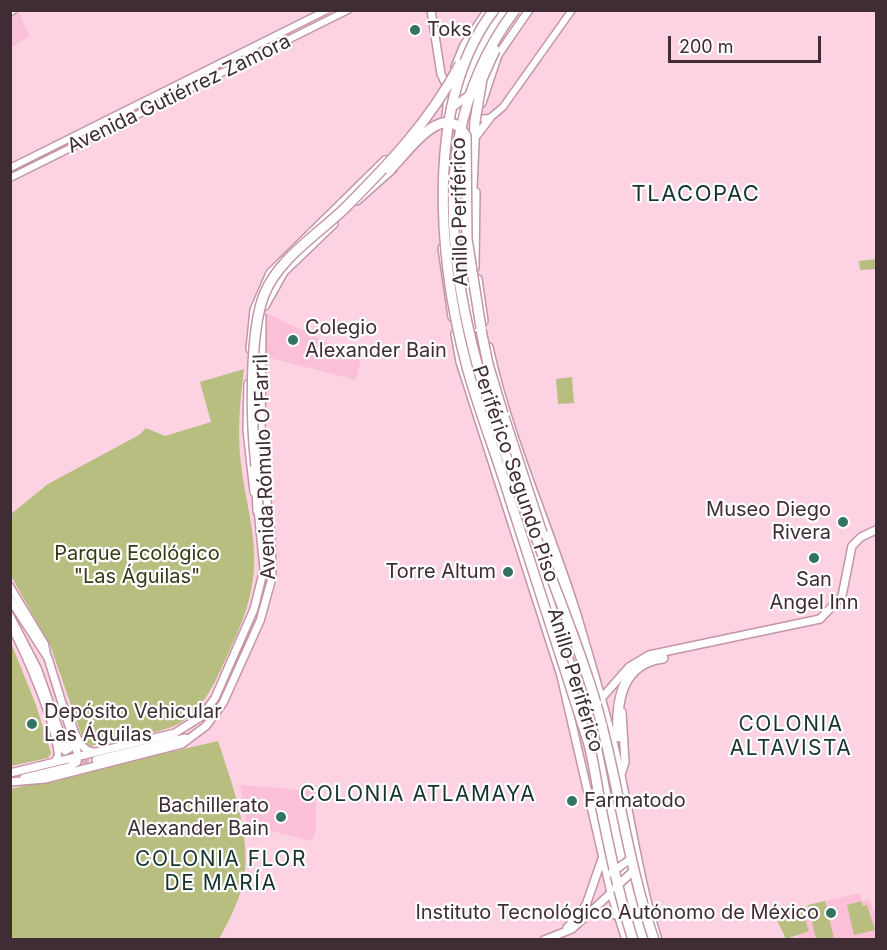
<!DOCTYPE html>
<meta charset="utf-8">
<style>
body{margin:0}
#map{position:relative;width:887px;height:950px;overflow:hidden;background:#fdd3e3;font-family:Inter,sans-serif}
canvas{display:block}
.frame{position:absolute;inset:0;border:12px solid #402c34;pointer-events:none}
.scale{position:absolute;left:668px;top:36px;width:153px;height:27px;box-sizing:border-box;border:3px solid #402c34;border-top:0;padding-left:8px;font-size:18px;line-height:21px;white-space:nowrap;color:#402c34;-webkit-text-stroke:4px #fff;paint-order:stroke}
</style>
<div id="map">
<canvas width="887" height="950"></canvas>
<div class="frame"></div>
<div class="scale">200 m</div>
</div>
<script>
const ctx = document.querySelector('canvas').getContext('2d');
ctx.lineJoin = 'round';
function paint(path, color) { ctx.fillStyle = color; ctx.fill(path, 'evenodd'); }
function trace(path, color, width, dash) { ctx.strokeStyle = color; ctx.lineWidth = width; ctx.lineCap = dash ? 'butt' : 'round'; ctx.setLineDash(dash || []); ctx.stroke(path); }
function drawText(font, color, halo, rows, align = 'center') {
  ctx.font = font + ' Inter,sans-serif'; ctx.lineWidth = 4.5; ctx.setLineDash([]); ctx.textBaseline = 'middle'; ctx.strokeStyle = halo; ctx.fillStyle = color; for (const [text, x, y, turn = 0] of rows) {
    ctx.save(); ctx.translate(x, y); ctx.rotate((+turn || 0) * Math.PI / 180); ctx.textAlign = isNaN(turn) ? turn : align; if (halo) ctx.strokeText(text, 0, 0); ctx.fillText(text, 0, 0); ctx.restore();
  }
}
paint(new Path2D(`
 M14,11h4l12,25 -19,12 -1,-35z
 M267,313l94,46 -5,21 -90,-23 -2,-34z
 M240,785l76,6v37l-4,13 -65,-16z
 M859,893l3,8 8,-1 6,19v20h-76l-2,-4 -12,4 -10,-21 32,-13z`), '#fbc0d7');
paint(new Path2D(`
 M876,259v10l-16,1 -1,-9z
 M244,369c-4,31 -7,64 -3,95 4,36 15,68 13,104 -2,36 -17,67 -32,99 -10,22 -24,49 -48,59 -26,10 -57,14 -84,20l-6,-4 -34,-97 -39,-69v-62l37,-30 91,-49 7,-7 19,8 46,-14 -11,-40z
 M572,377l2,26 -16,1 -2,-25z
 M11,643l25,62 15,48 -3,5 -37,8z
 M218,741c13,40 31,87 27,130 -2,23 -15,48 -26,68h-208l-1,-150z
 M825,901l9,38h-18l-8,-34z
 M861,901l2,5 4,-1 8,25 -21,5 -7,-30z
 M801,908l8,23 -23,8 -10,-21z`), '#b7be7f');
trace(new Path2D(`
 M66,746l17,14h13`), '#d7b2c0', 7, [7, 3.5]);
trace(new Path2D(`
 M575,626l8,26`), '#d7b2c0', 9, [9, 4.5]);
const tertiary = new Path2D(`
 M476,119l14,-1 13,-11 69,-97
 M10,168l317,-158
 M10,178l338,-168
 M10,586l35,58 2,11
 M10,625c16,30 46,99 48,131l-5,7`);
const secondary = new Path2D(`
 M431,10l10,64 7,15
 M10,12l3,-2
 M455,67l9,-22 24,-35
 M482,103l16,-48 31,-45
 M445,126l4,-39
 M477,135l13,-17
 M357,201l36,-32
 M442,248l10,69
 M475,268l1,-76
 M478,279l6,42
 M265,306l19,-34 50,-48
 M455,334l5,28 101,314 50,217 15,47
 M489,347c20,93 61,180 89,271 15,52 32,105 43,158 12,55 20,110 37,164
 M250,349l4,-39 16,-37 115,-113
 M248,384l-1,46 7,62
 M10,599l38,59 30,97 -1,7 -8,5 -45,11
 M10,616l27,52 27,76
 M599,701l30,-34 20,-12 171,-36 22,-23 10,-50 9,-9 15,-7
 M62,704c11,14 12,45 31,48
 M56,742l9,9 5,-3 1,-8
 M96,760l89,-22
 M10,773l165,-40 27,-17 13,-18 39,-89 10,-40 -6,-60
 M621,775l4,-13 -3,-50
 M10,782l35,-3 137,-35 24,-18 17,-23 37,-82 12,-43 -1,-41 -10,-92 1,-128
 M592,913l12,-2 14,5
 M567,928l19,-23 16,-46
 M544,940l28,-11 40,-37`);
const motorway = new Path2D(`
 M459,132c3,-51 14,-82 48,-122
 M470,232l5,-111
 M466,254c1,46 11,91 24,136
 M467,340l26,90
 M495,409l16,47
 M504,463l92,282 30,153 13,42
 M256,466l2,45
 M542,533l33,93
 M618,737c-2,-35 3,-74 45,-79
 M615,802l17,95 15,43`);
trace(tertiary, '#c594a7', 9);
trace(secondary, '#c594a7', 10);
trace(motorway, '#c594a7', 12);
trace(tertiary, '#fff', 6);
trace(secondary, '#fff', 7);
trace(motorway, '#fff', 9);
const secondaryBridge = new Path2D(`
 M453,107l20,-15
 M577,705l17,-10
 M581,722l17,-19
 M585,732l13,-8 5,1
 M611,873l18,-13
 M615,888l17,-16`);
const motorwayBridge = new Path2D(`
 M494,10c-71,92 -55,252 -27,357 12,44 29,86 42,129 26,82 53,163 79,245 6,21 9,45 13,67 9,44 18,88 32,132
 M515,10c-149,197 10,473 75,674 27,84 35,172 64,256
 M475,121l7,-42 13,-29
 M390,170c17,-17 54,-73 76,-34l1,103 14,89
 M481,330l7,34 15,50
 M504,417l38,116
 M256,466c-5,-42 -7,-133 8,-171 14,-36 53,-60 80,-86 44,-44 87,-89 116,-145`);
trace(secondaryBridge, '#c594a7', 10, []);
trace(motorwayBridge, '#c594a7', 12, []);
trace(secondaryBridge, '#fff', 7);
trace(motorwayBridge, '#fff', 9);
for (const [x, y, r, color] of [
 [415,30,6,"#327361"],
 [293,340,6,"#327361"],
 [843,522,6,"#327361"],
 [814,558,6,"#327361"],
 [508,572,6,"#327361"],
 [32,724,6,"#327361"],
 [572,801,6,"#327361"],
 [281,817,6,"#327361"],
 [831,913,6,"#327361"]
]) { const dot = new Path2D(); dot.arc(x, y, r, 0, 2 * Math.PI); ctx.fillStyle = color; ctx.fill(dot); trace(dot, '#fff', 2); }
drawText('20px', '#402c34', '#fff', [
 ["Toks",427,30],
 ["Colegio",305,328],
 ["Alexander Bain",305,351],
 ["Museo Diego",831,510,"right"],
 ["Rivera",831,533,"right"],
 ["Torre Altum",496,572,"right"],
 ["San",814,580,"center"],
 ["Angel Inn",814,603,"center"],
 ["Depósito Vehicular",44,712],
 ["Las Águilas",44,735],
 ["Farmatodo",584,801],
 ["Bachillerato",269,806,"right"],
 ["Alexander Bain",269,829,"right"],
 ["Instituto Tecnológico Autónomo de México",819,913,"right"]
], 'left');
drawText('20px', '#402c34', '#fff', [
 ["Avenida Gutiérrez Zamora",179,94,-26],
 ["Anillo Periférico",460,212,-91],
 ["Avenida Rómulo O'Farril",265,467,-92],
 ["Periférico Segundo Piso",515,474,71],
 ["Anillo Periférico",575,680,73]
]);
drawText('20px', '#373a16', '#fff', [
 ["Parque Ecológico",137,554],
 ["\"Las Águilas\"",137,577]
]);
ctx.letterSpacing = '1.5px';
drawText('21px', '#15342c', '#fff', [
 ["COLONIA",791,725],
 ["ALTAVISTA",791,749],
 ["COLONIA ATLAMAYA",418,795],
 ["COLONIA FLOR",221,860],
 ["DE MARÍA",221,884]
]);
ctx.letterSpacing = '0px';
ctx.letterSpacing = '1.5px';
drawText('22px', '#15342c', '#fff', [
 ["TLACOPAC",696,194]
]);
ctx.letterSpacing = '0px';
</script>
